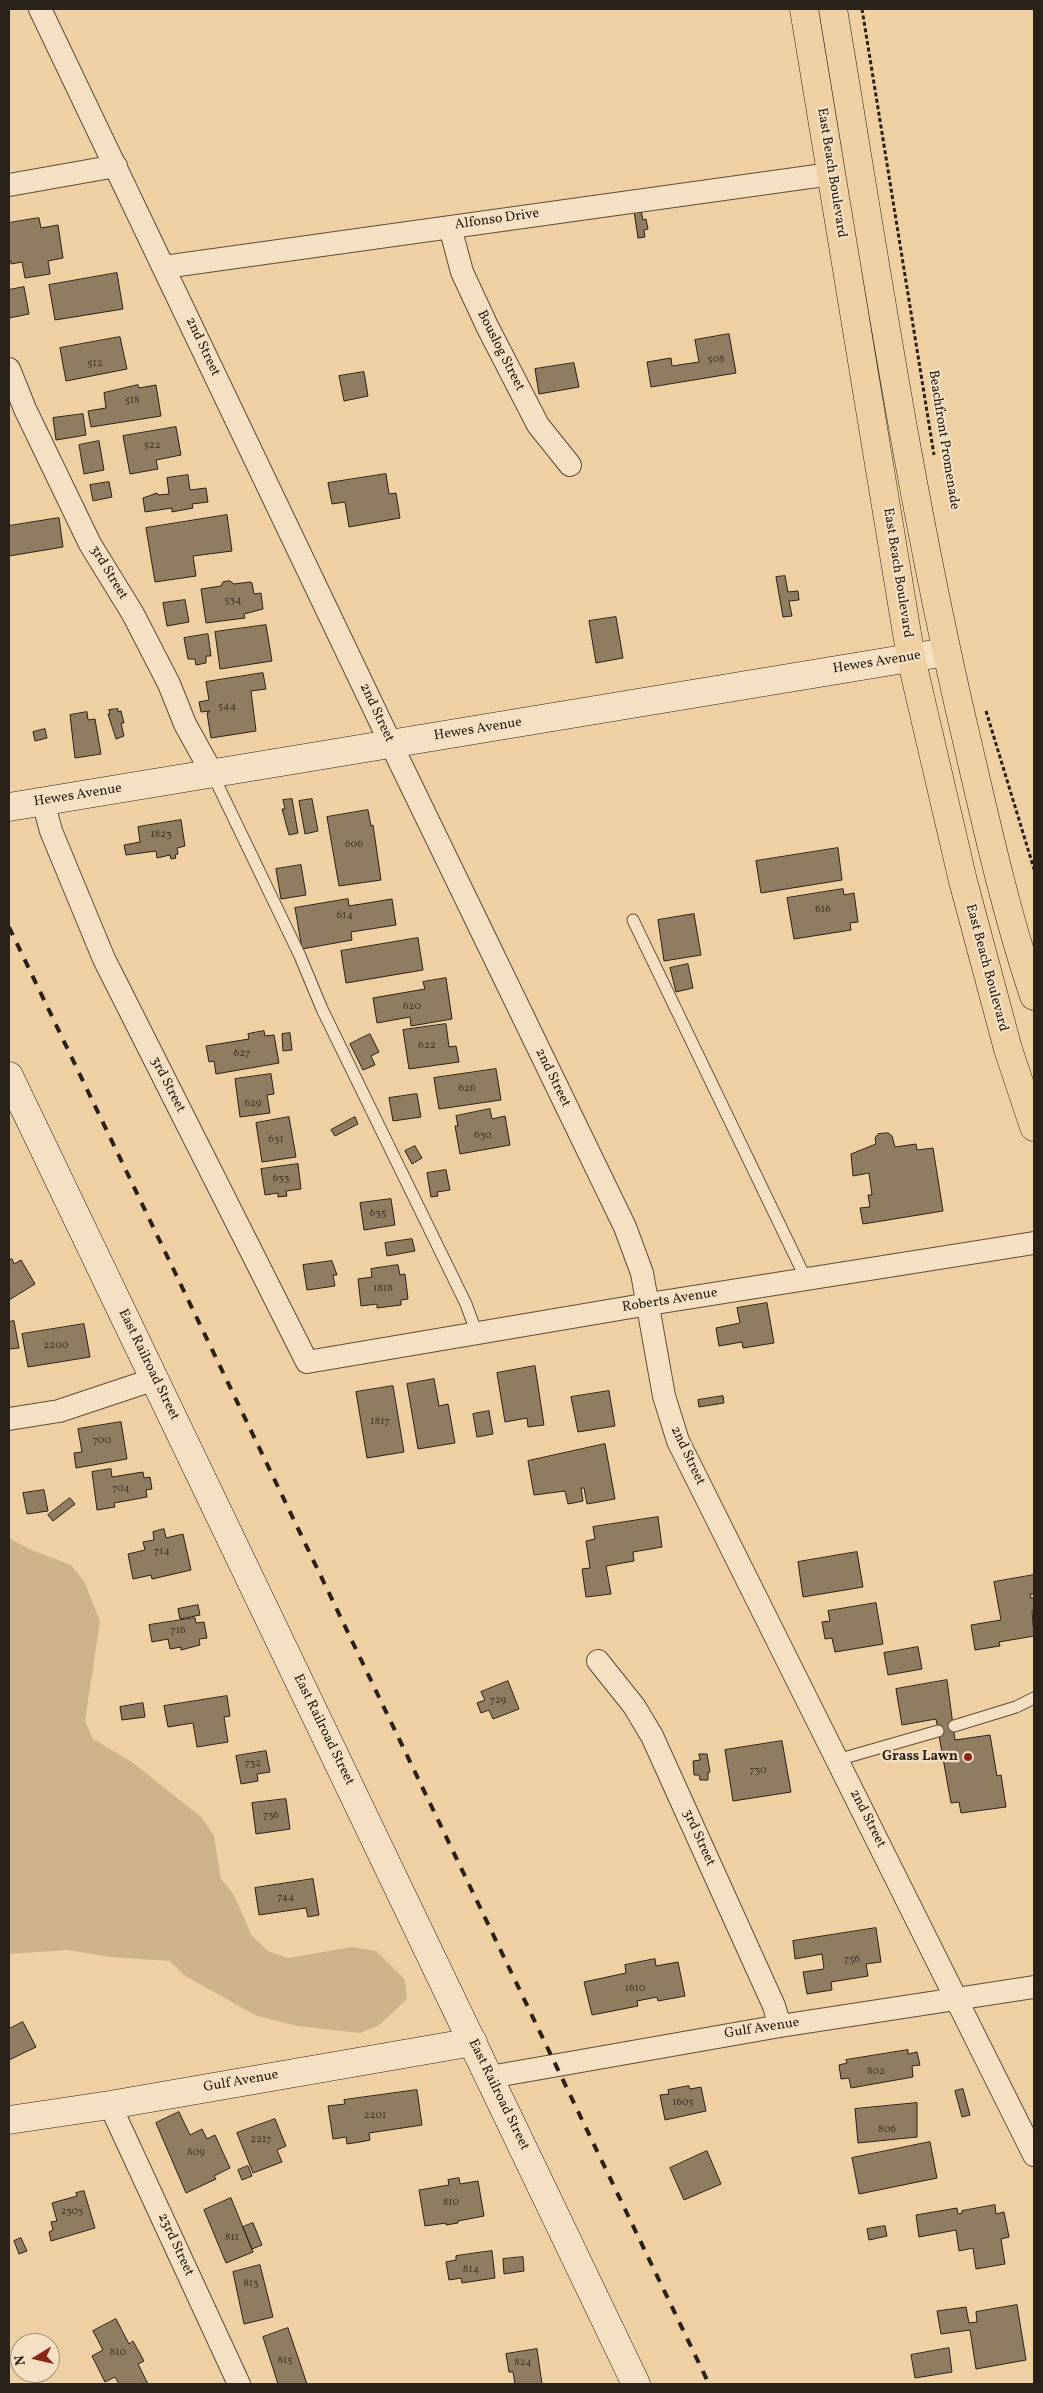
<!DOCTYPE html>
<style>
body{margin:0}
#map{position:relative;width:1043px;height:2393px;overflow:hidden;background:#efd0a2;font-family:Vollkorn,serif}
canvas{display:block}
.frame{position:absolute;inset:0;border:10px solid #2a2118;pointer-events:none}
.north{position:absolute;left:10px;top:2333px;width:50px;height:50px;box-sizing:border-box;background:#f5e0c3;border:1px solid #a4947f;border-radius:50%;rotate:261deg;font-size:14px;font-weight:700;line-height:20px;text-align:center;color:#2a2118}
.north::after{content:'';display:block;margin:auto;width:18px;height:22px;background:#8f2418;clip-path:polygon(50% 0,100% 100%,50% 72%,0 100%)}
</style>
<div id="map">
<canvas width="1043" height="2393"></canvas>
<div class="frame"></div>
<div class="north">N</div>
</div>
<script>
const ctx = document.querySelector('canvas').getContext('2d');
ctx.lineJoin = 'round';
function paint(path, color) { ctx.fillStyle = color; ctx.fill(path, 'evenodd'); }
function trace(path, color, width, dash) { ctx.strokeStyle = color; ctx.lineWidth = width; ctx.lineCap = dash ? 'butt' : 'round'; ctx.setLineDash(dash || []); ctx.stroke(path); }
function drawText(font, color, halo, rows, align = 'center') {
  ctx.font = font + ' Vollkorn,serif'; ctx.lineWidth = 4.5; ctx.setLineDash([]); ctx.textBaseline = 'middle'; ctx.strokeStyle = halo; ctx.fillStyle = color; for (const [text, x, y, turn = 0] of rows) {
    ctx.save(); ctx.translate(x, y); ctx.rotate((+turn || 0) * Math.PI / 180); ctx.textAlign = isNaN(turn) ? turn : align; if (halo) ctx.strokeText(text, 0, 0); ctx.fillText(text, 0, 0); ctx.restore();
  }
}
paint(new Path2D(`
 M9,1538l22,12 40,15 13,16 16,40 -15,100 8,18 39,23 69,55 13,19 7,43 13,16 18,41 16,15 20,7 64,-11 24,4 29,29 2,19 -29,27 -18,7 -63,-7 -40,-10 -72,-40 -15,-15 -60,-4 -42,-7 -59,4z`), '#ceb28b');
const building = new Path2D(`
 M641,210l2,10 3,-1 2,10 -4,1 1,7 -7,1 -4,-27z
 M39,218l2,10 17,-3 5,33 -15,3 2,13 -25,4 -3,-16 -11,2v-3h-2v-38z
 M117,273l6,36 -68,11 -6,-35z
 M24,287l5,27 -20,4v-28z
 M729,334l7,39 -85,14 -4,-25 24,-4 1,8 27,-4 -4,-22z
 M120,337l7,32 -61,12 -6,-33z
 M574,363l5,24 -40,7 -4,-25z
 M364,372l4,24 -24,5 -5,-25z
 M138,385l1,3 17,-3 5,31 -70,11 -3,-16 18,-3 -2,-15z
 M83,414l3,21 -30,5 -3,-22z
 M176,427l5,28 -25,5 2,9 -28,5 -7,-38z
 M99,441l5,29 -20,4 -5,-29z
 M386,474l3,20 7,-1 4,25 -51,9 -4,-25 -13,2 -4,-21z
 M188,475l2,15 16,-2 2,14 -16,2 1,4 -21,4v-4l-27,4 -2,-14 14,-5 1,2 11,-1 -2,-16z
 M109,482l3,15 -19,4 -3,-16z
 M227,515l5,36 -39,5 3,20 -41,6 -9,-54z
 M59,518l4,29 -54,9v-30z
 M785,576l3,16 10,-1 1,9 -10,1 3,15 -9,1 -7,-40z
 M230,581l4,3 16,-2 2,1 2,11 7,-1 2,16 -19,5 1,4 -39,5 -5,-34 20,-3 2,-4z
 M185,600l4,22 -22,4 -4,-23z
 M616,617l7,41 -27,5 -7,-42z
 M266,625l6,36 -52,8 -5,-37z
 M208,634l3,22h-5v7l-10,2 -1,-6h-7l-4,-21z
 M263,673l3,16 -15,2 5,40 -45,7 -4,-25 3,-2 -9,1 -2,-10 10,-2 -3,-18z
 M118,709v3l3,-1 3,12h-3l3,13 -8,3 -8,-25h2l-1,-4z
 M87,712l1,8 7,-1 6,35 -26,4 -5,-43z
 M45,729l2,9 -12,3 -2,-9z
 M292,799l6,34 -9,2 -7,-26h3l-2,-9z
 M312,799l6,32 -13,3 -6,-33z
 M368,810l3,16 2,-1 8,55 -42,6 -12,-69z
 M181,820l4,26 -8,2 1,6 -3,1 1,3 -5,1 -1,-4 -13,3 -1,-7 -30,4 -2,-10 16,-3 -2,-15z
 M838,848l4,32 -81,13 -5,-32z
 M301,865l5,30 -25,4 -5,-30z
 M843,889l1,6 10,-2 4,29 -8,1 1,7 -57,9 -7,-41z
 M348,899l1,7 43,-7 4,26 -45,7 1,8 -50,9 -7,-41z
 M694,914l7,41 -37,6 -6,-41z
 M418,938l5,32 -77,13 -5,-32z
 M688,964l5,24 -17,4 -6,-24z
 M446,978l6,41 -41,7 -1,-9 -33,6 -4,-25 52,-9 -2,-7z
 M446,1024l3,23 7,-1 3,16 -50,7 -6,-39z
 M264,1031l1,5 9,-1 5,28 -63,11 -2,-13 -5,1 -3,-16 43,-7 -1,-5z
 M290,1033l2,17 -9,1 -1,-17z
 M370,1034l9,18 -8,4 4,9 -12,5 -13,-26z
 M496,1069l5,31 -62,9 -5,-31z
 M271,1074l3,20 -7,1 3,18 -30,4 -5,-38z
 M417,1094l4,23 -28,4 -4,-23z
 M490,1109l2,10 13,-3 5,29 -50,9 -5,-28h3l-2,-10z
 M289,1117l7,40 -34,5 -6,-39z
 M355,1117l3,7 -23,12 -4,-6z
 M888,1133l4,3 3,11 21,-3 1,6 16,-2 10,63 -80,13 -3,-16 10,-1 -2,-12h4l-3,-22 -16,3 -2,-22 25,-10 -1,-6 3,-4z
 M415,1146l7,12 -10,6 -7,-13z
 M298,1164l3,25 -15,2 1,5 -9,1v-4l-13,2 -4,-26z
 M446,1170l4,20 -13,2 1,4 -7,1 -4,-24z
 M391,1199l4,26 -31,5 -4,-27z
 M412,1239l3,12 -28,5 -2,-13z
 M12,1259l2,5 7,-4 14,24 -26,16v-39z
 M332,1261l5,14h-4l2,11 -28,4 -4,-25z
 M398,1265l2,10 5,-1 3,25 -7,1v5l-24,3v-4l-16,2 -3,-27 14,-2 -1,-8z
 M767,1303l7,40 -31,5 -1,-6 -23,4 -3,-18 24,-5 -3,-15z
 M14,1321l5,27 -10,1v-27z
 M84,1324l6,33 -62,10 -6,-33z
 M535,1366l9,59 -16,2 -1,-9 -22,4 -8,-49z
 M434,1379l5,27 9,-2 7,39 -37,6 -11,-65z
 M393,1386l11,66 -37,6 -11,-66z
 M609,1391l6,35 -37,6 -7,-35z
 M723,1396l1,7 -25,4 -1,-7z
 M489,1411l4,23 -16,3 -4,-23z
 M121,1422l6,37 -51,9 -2,-15 8,-1 -4,-23z
 M605,1444l10,55 -28,5 -3,-16h-3l2,13 -15,3 -3,-13 -31,4 -6,-34z
 M111,1469l1,8 31,-5 1,6 6,-1 2,12 -6,1 1,7 -33,6 1,4 -18,3 -5,-38z
 M44,1490l4,21 -21,3 -4,-21z
 M70,1498l5,6 -22,17 -5,-6z
 M658,1517l4,30 -29,5 1,9 -28,5 5,28 -25,3 -4,-28 8,-1 -4,-27 9,-2 -2,-12z
 M164,1529l2,9 17,-4 8,36 -39,9 -1,-4 -18,4 -5,-25 17,-4 -2,-8 11,-2 -1,-8z
 M857,1552l6,35 -60,10 -5,-35z
 M1034,1575v19h-4l1,4h3v12l-2,1 2,25 -35,6 1,4 -25,4 -4,-25 30,-5 -7,-38z
 M876,1603l7,41 -48,8 -3,-14 -7,1 -3,-17 8,-1 -2,-10z
 M198,1605l2,10 -20,4 -2,-10z
 M195,1618l1,5 8,-1 3,16 -8,1 1,6 -19,5v-3l-11,2 -2,-10 -16,3 -3,-17z
 M918,1647l4,22 -34,6 -4,-22z
 M947,1680l8,60 35,-5 7,41 4,-1 5,32 -45,6 -2,-11 -8,1 -15,-84 -34,6 -6,-36z
 M508,1681l11,28 -26,10 -4,-9 -8,3 -4,-10 8,-3 -4,-8z
 M227,1696l3,20 -6,1 4,25 -31,5 -4,-24 -25,4 -4,-21z
 M143,1703l2,14 -23,3 -2,-13z
 M782,1741l9,51 -58,9 -8,-51z
 M266,1751l4,21 -13,2 1,7 -17,3 -5,-28z
 M699,1754h8l3,18 -2,1v7h-8l-1,-5h-5l-1,-14 7,-1z
 M286,1799l4,30 -34,5 -4,-31z
 M313,1879l6,36 -11,2 -2,-9 -47,7 -4,-27z
 M876,1928l5,34 -15,2 2,12 -37,6 1,8 -25,4 -4,-22 21,-3 -2,-15 -27,5 -2,-18z
 M655,1959l1,7 22,-4 7,34 -27,5 -1,-4 -20,4 1,5 -46,9 -8,-33 42,-9 -1,-8z
 M23,2022l13,25 -27,13v-31z
 M908,2050v4l9,-2 3,13 -8,1 1,11 -62,11 -2,-10 -8,1 -2,-14 8,-2 -1,-3z
 M689,2086l1,3 11,-2 5,24 -41,9 -5,-25 9,-1 -1,-4z
 M963,2089l7,26 -8,2 -7,-26z
 M417,2090l5,35 -53,8 1,7 -10,2 -13,2 -1,-7 -13,2 -5,-33 17,-2 -1,-4z
 M917,2103v34l-59,6 -3,-34z
 M179,2112l11,23 12,-6 5,10 8,-4 15,33 -16,8 2,3 -30,14 -30,-70z
 M275,2119l11,27 -9,4 5,12 -29,11 -16,-40z
 M930,2142l7,36 -78,16 -7,-36z
 M707,2151l14,33 -37,16 -14,-32z
 M248,2166l4,10 -10,4 -4,-10z
 M459,2178l1,6 18,-3 6,35 -26,5v2l-12,2v-2l-21,3 -6,-36 30,-5 -1,-5z
 M84,2191l11,37 -44,13 -2,-9 4,-2 -2,-8 6,-1 -5,-18 25,-7 -1,-3z
 M231,2198l22,54 -27,11 -22,-53z
 M995,2205l1,9 8,-2 5,25 -8,2 4,25 -29,5 -3,-21 -14,3 -3,-21 -37,7 -3,-22 41,-7 1,6 4,-1v-2z
 M253,2223l9,22 -10,4 -9,-22z
 M885,2226l2,10 -18,4 -2,-11z
 M21,2238l6,13 -8,3 -5,-13z
 M492,2251l3,27 -33,5 -1,-5 -12,2 -3,-18 10,-2v-4z
 M523,2257l1,14 -20,3 -1,-15z
 M260,2265l13,52 -29,7 -11,-52z
 M1017,2305l9,55 -50,9 -6,-39 -29,4 -4,-23 29,-4 3,16 8,-1 -1,-10z
 M116,2319l13,25 4,-3 11,20 -6,3 10,20h-29l-4,-7 -10,5 -13,-26 11,-6 -10,-19z
 M288,2328l19,56h-29l-15,-47z
 M949,2348l3,24 -37,6 -4,-23z
 M537,2349l5,35h-27l-2,-12h-4l-3,-18z`);
paint(building, '#907c60');
trace(building, '#2a2118', 1);
const lane = new Path2D(`
 M212,773l88,183 22,53 144,295 11,30
 M633,920l173,359
 M954,1726l62,-19 18,-9
 M837,1760l101,-29`);
const street = new Path2D(`
 M40,9l351,735 234,483 17,46 22,123 14,45 356,714
 M9,185l107,-19
 M450,227l12,45 25,54 51,99 32,40
 M164,267l667,-93
 M9,369l16,40 65,135 43,70 36,70 16,40 27,49
 M43,801l8,30 53,128 203,403 342,-58 385,-61
 M9,1419l50,-8 96,-32
 M598,1661l36,45 18,30 122,270 6,20
 M490,2077l290,-51 254,-39
 M110,2105l129,279`);
const secondary = new Path2D(`
 M9,807l937,-155
 M9,1076l627,1308
 M9,2120l101,-15 363,-63`);
const primary = new Path2D(`
 M804,9l107,649 52,223 45,168 26,78
 M833,9c41,245 77,491 134,732 20,86 39,172 67,255`);
trace(lane, '#5b4d3a', 13);
trace(street, '#5b4d3a', 24);
trace(secondary, '#2a2118', 29);
trace(primary, '#2a2118', 29);
trace(new Path2D(`
 M862,9l72,446
 M986,711l48,158`), '#2a2118', 3, [4, 2.5]);
trace(lane, '#f5e0c3', 11);
trace(street, '#f5e0c3', 22);
trace(secondary, '#f5e0c3', 28);
trace(primary, '#efd0a2', 28);
trace(new Path2D(`
 M9,927l700,1457`), '#2a2118', 4, [9, 9]);
for (const [x, y, r, color] of [
 [968,1757,5,"#8f2418"]
]) { const dot = new Path2D(); dot.arc(x, y, r, 0, 2 * Math.PI); ctx.fillStyle = color; ctx.fill(dot); trace(dot, '#f5e0c3', 2); }
drawText('11px', '#44382a', null, [
 ["508",716,360],
 ["512",95,364],
 ["518",132,401],
 ["522",152,446],
 ["534",233,601],
 ["544",227,707],
 ["1823",161,835],
 ["606",354,845],
 ["616",823,910],
 ["614",345,916],
 ["620",412,1007],
 ["622",427,1046],
 ["627",242,1054],
 ["626",467,1089],
 ["629",253,1104],
 ["630",483,1136],
 ["631",276,1140],
 ["633",281,1179],
 ["635",378,1214],
 ["1818",383,1289],
 ["2200",56,1346],
 ["1817",380,1422],
 ["700",102,1441],
 ["704",121,1489],
 ["714",162,1552],
 ["716",178,1631],
 ["729",498,1701],
 ["732",253,1764],
 ["730",758,1771],
 ["736",271,1816],
 ["744",286,1898],
 ["756",852,1960],
 ["1610",635,1989],
 ["802",876,2072],
 ["1605",683,2103],
 ["2201",375,2116],
 ["806",887,2130],
 ["2217",261,2140],
 ["809",196,2153],
 ["810",451,2203],
 ["2303",72,2212],
 ["811",232,2238],
 ["814",471,2270],
 ["813",251,2284],
 ["810",118,2353],
 ["815",285,2361],
 ["824",523,2363]
]);
drawText('14px', '#2a2118', '#f5e0c3', [
 ["East Beach Boulevard",831,173,81],
 ["Alfonso Drive",497,220,-8],
 ["2nd Street",202,347,65],
 ["Bouslog Street",500,351,63],
 ["Beachfront Promenade",943,440,81],
 ["3rd Street",108,573,59],
 ["East Beach Boulevard",897,573,81],
 ["Hewes Avenue",877,663,-9],
 ["2nd Street",376,713,65],
 ["Hewes Avenue",478,730,-9],
 ["Hewes Avenue",78,796,-9],
 ["East Beach Boulevard",986,968,75],
 ["2nd Street",552,1078,64],
 ["3rd Street",167,1085,63],
 ["Roberts Avenue",670,1301,-9],
 ["East Railroad Street",148,1365,64],
 ["2nd Street",687,1456,65],
 ["East Railroad Street",323,1730,64],
 ["2nd Street",867,1819,63],
 ["3rd Street",698,1838,66],
 ["Gulf Avenue",762,2029,-9],
 ["Gulf Avenue",241,2082,-10],
 ["East Railroad Street",498,2095,64],
 ["23rd Street",175,2245,65]
]);
drawText('bold 14px', '#2a2118', '#f5e0c3', [
 ["Grass Lawn",958,1757]
], 'right');
</script>
